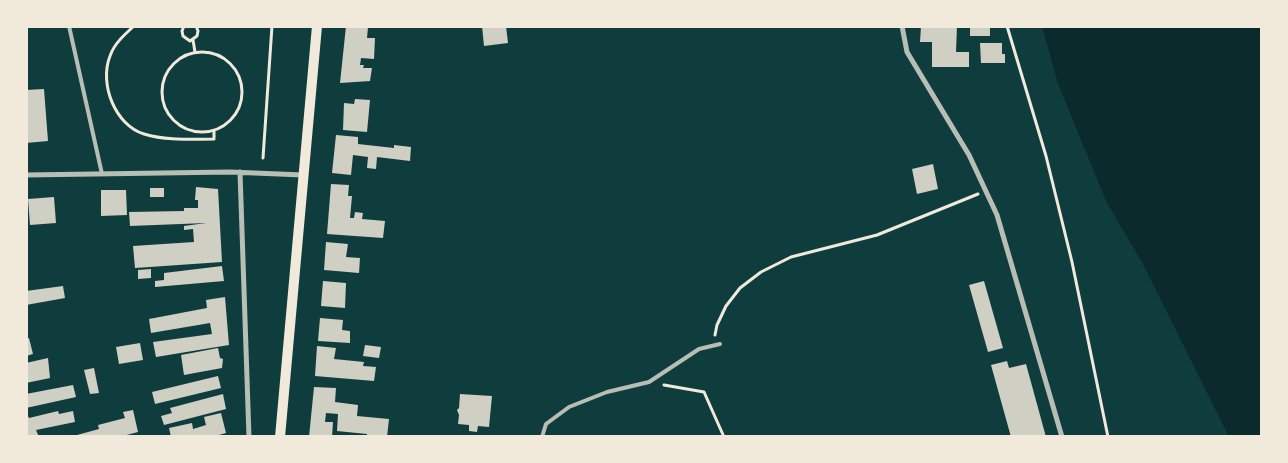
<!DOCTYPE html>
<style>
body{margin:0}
#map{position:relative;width:1288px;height:463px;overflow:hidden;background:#0f3d3e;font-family:"Asap Condensed",sans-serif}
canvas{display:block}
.frame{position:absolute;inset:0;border:28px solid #f1e9da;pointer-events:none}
</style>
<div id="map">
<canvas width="1288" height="463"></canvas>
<div class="frame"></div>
</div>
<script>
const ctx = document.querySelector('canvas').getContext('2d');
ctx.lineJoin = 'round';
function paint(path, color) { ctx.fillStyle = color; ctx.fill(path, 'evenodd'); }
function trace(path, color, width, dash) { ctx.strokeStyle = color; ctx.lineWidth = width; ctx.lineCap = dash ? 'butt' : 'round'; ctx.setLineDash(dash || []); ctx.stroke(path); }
paint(new Path2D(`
 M1042,26h220v411h-33l-86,-173 -36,-61 -49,-119z`), '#0a2a2b');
paint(new Path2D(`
 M346,26l22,1 -1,11h8l-1,21 -13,-1 -1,7h4l-1,3h9l-2,13 -30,2z
 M482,26h24l2,17 -24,3z
 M921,26h36l-1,26h13v15h-37v-25h-12z
 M970,26h20v10h-20z
 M980,43h22v11h3v9h-24z
 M44,89l4,52 -22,2v-53z
 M355,99l15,1 -3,32 -24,-2 1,-27 10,1z
 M336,135l22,2v7l36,4v-3l17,2 -1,14 -33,-4 -1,12 -9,-1 1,-11 -15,-2 -2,20 -19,-2z
 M933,164l5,25 -21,5 -5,-25z
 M331,184l18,1 -1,11h4l-2,22h4l1,-6 8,1 -1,6 23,2 -2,17 -56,-4z
 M196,187l22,2 4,73 -87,6 -2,-22 61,-4 -1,-13 -9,1v-4l22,-3 -76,3 -1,-14 55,-1v-3h14v-8h-3z
 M150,188h14v9h-14z
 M101,190h25l1,25 -26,1z
 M54,197l2,26 -26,2 -2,-26z
 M326,242l22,2 -2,13 14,1 -1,15 -35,-3z
 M222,266l2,15 -69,6v-6l9,-1v-7z
 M151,269v9l-13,1v-9z
 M323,281l23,2 -1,25 -24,-2z
 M984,281l19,67 -15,4 -19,-67z
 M63,286l2,12 -39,7v-14z
 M225,297l4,48 -73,12 -3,-15 59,-8 -2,-11 -59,10 -2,-14 58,-11 -1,-8z
 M320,318l23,2 -1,10 8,1v12l-32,-2z
 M29,338l4,16 -7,2v-17z
 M140,343l3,17 -24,4 -3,-17z
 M365,345l16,2 -2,11 -16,-2z
 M317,346l19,2 -2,11 30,3 -1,4 13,1 -2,14 -59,-5z
 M218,348l2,10 3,1 -1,9 -38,7 -3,-20z
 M48,358l2,20 -24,5v-20z
 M1007,361l2,7 17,-4 20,73h-35l-20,-72z
 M94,368l5,25 -9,1 -6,-24z
 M218,376l3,12 -66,16 -3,-12z
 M73,385l3,12 -50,11v-14z
 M314,387l22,1 -1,14 23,3 -1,11 32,3 -2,18h-20v-3l-30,-3 1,-17 -12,-1 -1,9h8l-1,15h-23z
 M223,394l3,15 -62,16 -3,-9 11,-3 -2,-5z
 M460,394l32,2 -3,31 -11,-1 -1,6 -8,-1v-6l-11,-1 1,-9 -2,-5 2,-2z
 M133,410l5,22 -19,5h-41l-1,-2 22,-6 -1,-4 27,-7 -2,-6z
 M58,411l1,3 14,-3 2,11 -39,8 3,7h-13v-25l3,6z
 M221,413l5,20 -14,4h-41l-2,-9 23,-5 1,6 13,-4 -2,-8z`), '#cfcfc3');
trace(new Path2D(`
 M134,26c-10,9 -20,18 -24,30 -11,28 5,69 34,78 23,7 47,5 70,5v-8
 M184,26l-2,5 1,5 7,5 7,-5 1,-5 -2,-5
 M1007,26l39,130 26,106 36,175
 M193,40l2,12
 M162 92a40 40 0 1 1 80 0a40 40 0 1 1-80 0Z
 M263,158l9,-132
 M715,335l2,-10 9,-19 14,-18 21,-16 30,-15 86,-22 101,-41
 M664,385l40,7 20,45`), '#f1e9da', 3);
trace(new Path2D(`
 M69,26l33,148
 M542,437l4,-13 23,-17 38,-15 42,-10 50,-33 21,-5`), '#b8beb3', 4);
trace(new Path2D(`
 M902,26l5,26 62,103 28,60 65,222
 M240,172l9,265
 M26,175l204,-3 73,3`), '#b8beb3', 5);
trace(new Path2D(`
 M280,437l37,-411`), '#f1e9da', 10);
</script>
